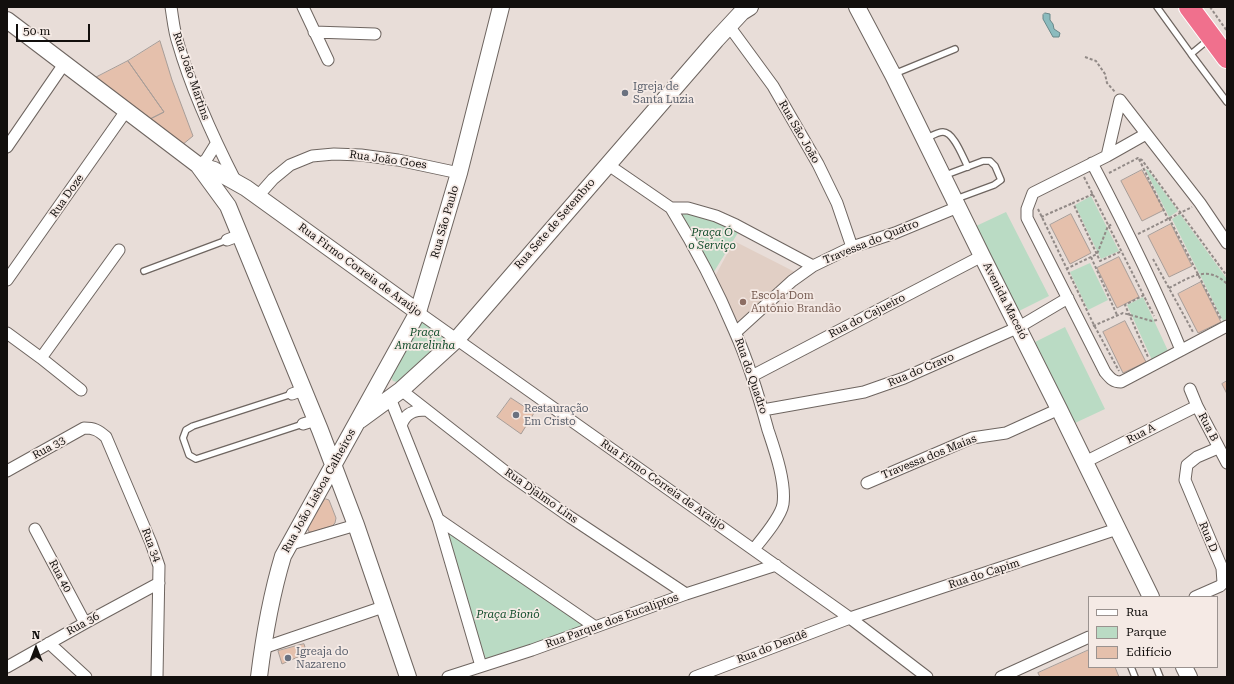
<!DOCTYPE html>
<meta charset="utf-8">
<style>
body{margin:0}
#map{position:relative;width:1234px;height:684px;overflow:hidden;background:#e8ddd8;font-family:"Roboto Serif",serif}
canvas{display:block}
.frame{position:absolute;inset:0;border:8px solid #120f0d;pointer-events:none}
.legend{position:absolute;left:1088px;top:596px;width:130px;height:72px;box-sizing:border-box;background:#f5eae5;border:1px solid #9a928f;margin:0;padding:5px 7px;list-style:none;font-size:12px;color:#120f0d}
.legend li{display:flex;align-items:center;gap:8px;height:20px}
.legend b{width:20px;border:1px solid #9a928f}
.north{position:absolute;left:16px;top:628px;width:40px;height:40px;-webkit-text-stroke:3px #f5eae5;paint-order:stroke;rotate:0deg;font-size:11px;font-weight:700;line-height:16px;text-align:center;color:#120f0d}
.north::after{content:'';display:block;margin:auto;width:14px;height:18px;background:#120f0d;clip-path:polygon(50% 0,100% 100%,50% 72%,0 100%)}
.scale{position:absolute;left:16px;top:24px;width:74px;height:18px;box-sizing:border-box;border:2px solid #120f0d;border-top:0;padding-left:5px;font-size:12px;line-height:14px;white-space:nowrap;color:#120f0d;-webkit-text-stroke:3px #f5eae5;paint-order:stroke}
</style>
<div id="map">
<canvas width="1234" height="684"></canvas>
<div class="frame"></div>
<ul class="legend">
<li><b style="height:5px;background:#fff"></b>Rua</li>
<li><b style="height:11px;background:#badbc4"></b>Parque</li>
<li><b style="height:11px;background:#e5c0ac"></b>Edifício</li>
</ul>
<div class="north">N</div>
<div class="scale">50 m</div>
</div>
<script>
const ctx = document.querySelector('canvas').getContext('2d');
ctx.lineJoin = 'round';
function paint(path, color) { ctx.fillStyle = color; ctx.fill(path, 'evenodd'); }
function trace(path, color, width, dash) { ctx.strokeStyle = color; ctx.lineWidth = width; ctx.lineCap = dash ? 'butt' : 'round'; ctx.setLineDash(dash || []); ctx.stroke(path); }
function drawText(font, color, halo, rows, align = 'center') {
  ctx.font = font + ' "Roboto Serif",serif'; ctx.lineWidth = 3.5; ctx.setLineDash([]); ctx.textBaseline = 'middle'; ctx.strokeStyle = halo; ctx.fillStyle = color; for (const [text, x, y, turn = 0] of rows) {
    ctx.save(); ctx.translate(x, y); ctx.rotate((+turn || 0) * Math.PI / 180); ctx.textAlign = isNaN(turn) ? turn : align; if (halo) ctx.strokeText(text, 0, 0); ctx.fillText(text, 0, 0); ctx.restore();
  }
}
paint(new Path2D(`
 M734,241l61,31 -59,52 -23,-44z`), '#e1cfc5');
paint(new Path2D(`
 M1145,169l3,1 30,41 -9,6z
 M1091,196l28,55 -18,8 -26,-54z
 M684,209l55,22 -27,44 -37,-64z
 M1006,212l43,84 -32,16 -43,-85z
 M1180,214l47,65v39l-4,3 -51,-102z
 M1090,263l18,37 -20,10 -18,-38z
 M1143,297l26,56 -17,7 -25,-55z
 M419,316l32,22 -50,45 -8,-2 -3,-5z
 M1065,327l40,82 -30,14 -40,-81z
 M441,524l143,102 -98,34z`), '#badbc4');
const water = new Path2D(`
 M1045,13l5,1v6l3,4 1,5 6,4 -1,4h-6l-10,-18v-4z`);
paint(water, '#8bbbbe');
trace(water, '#678789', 1);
const building = new Path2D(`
 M160,41l12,39 21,56 -11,9 -34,-25 16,-8 -36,-51z
 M128,61l36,51 -16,8 -55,-41z
 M1142,170l22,40 -22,11 -21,-40z
 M1071,214l20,39 -21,11 -20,-39z
 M1171,224l21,42 -23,11 -21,-41z
 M1119,257l20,40 -22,11 -20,-40z
 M1201,282l20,40 -23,11 -20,-39z
 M1125,321l21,41 -23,11 -20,-41z
 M1227,381v13l-5,-10z
 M511,398l23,15 -13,21 -24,-17z
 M326,499l3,1 7,18 -1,5 -3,3 -20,6h-3l-2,-5 17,-27z
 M304,644l3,9 -25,11 -4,-13z
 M1089,650v17h26l4,10h-79l-2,-4z`);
paint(building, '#e5c0ac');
trace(building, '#a79d98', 1);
const lane = new Path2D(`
 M1157,7l34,47 17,-14
 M1191,54l36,48
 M894,74l61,-25
 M925,139c5,-2 12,-7 18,-7 11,0 20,26 25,35
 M943,176l40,-15h7l5,5 6,14 -7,5 -38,14
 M144,271l83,-31
 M292,394l-99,32 -7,4 -3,8 6,17 7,4 107,-35
 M1131,667l4,10
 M1156,667l4,10`);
const street = new Path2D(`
 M171,7c2,12 3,25 7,36 14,49 35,94 58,139
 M303,7l25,53
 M729,26l44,60 45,78 19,39 15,44
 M314,32l61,2
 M1120,100l80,103 27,40
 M1146,134l-39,22 -74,37 -6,16v9l78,154c5,6 8,10 16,10l106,-56
 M7,147l57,-83
 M1107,156l13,-56
 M1092,163c32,61 63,123 89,187
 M607,164l64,44h17l28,8 20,9 77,41
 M198,165l8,-5 10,-16
 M258,196l15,-17 17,-14 22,-9 22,-2 27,1 37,5 61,13
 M671,208c24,39 46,81 64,124 14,31 24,65 33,98 7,21 18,52 15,74 -2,13 -21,35 -29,45
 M227,240l13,-5
 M7,280l119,-169
 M418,312l432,306 77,59
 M736,332l56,-51 21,-15 39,-19 43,-14 63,-26
 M7,333l34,25 40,32
 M41,358l78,-108
 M752,376l230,-120
 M1190,389l7,17 30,57
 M401,390l105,82 64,45 116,77
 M292,394l11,-4
 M390,398l48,121 43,147
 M763,410l101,-18 40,-14 115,-51 49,-29
 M303,424l13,-4
 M401,426c4,-13 13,-16 25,-16
 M1085,462l112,-56
 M7,471l77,-43c10,0 14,2 22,9l45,106 8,23 -2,111
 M867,483l105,-45 34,-5 53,-24
 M438,519l156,107
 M35,529l50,94
 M288,545l68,-20
 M1195,597l25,-11 3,-3 -1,-15 -37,-88 2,-15 10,-8 21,-9
 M49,643l37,34
 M263,648l120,-41
 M7,667l78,-44 74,-40
 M448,677l84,-27 154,-56 90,-29
 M695,677l155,-59 267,-89
 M1001,677l88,-40`);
const secondary = new Path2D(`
 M857,7l36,68 89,181 77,153 92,188
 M7,20l191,145 30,41 92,224 36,95 52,152
 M198,165l16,5 32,18 172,124
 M360,420l41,-30 56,-51 259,-299 26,-28 8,-5
 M1184,667l5,10
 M259,677c5,-41 12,-81 24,-121l135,-244 41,-139 42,-166`);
const highway = new Path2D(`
 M1189,7l38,51`);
trace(lane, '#6e6560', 8);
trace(street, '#6e6560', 13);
trace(secondary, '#6e6560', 18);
trace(highway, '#fff', 22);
trace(new Path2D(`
 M1210,7l17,24
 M1085,57l11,4 9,13 2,9 8,9
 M1139,159l29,60
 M1109,173l29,-15 4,2 85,116
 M1084,177l70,139
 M1093,194l-20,9 27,58 22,-10
 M1038,209l56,116 25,46
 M1041,217l32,-14
 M1169,218l52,101
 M1138,234l54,-27
 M1091,257l26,58
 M1153,259l40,73
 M1066,269l31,-15 11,-28 5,-2
 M1169,288c20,-10 38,-24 58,-4
 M1144,295l-19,10 23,52
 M1093,326l30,-13 29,8 5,-1`), '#928a87', 2, [3, 2]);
trace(lane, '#fff', 5.5);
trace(street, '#fff', 11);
trace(secondary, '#fff', 16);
trace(highway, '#f0708d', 20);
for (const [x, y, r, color] of [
 [625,93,4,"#6b7280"],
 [743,302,4,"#8d6e63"],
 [516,415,4,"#6b7280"],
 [288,658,4,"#6b7280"]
]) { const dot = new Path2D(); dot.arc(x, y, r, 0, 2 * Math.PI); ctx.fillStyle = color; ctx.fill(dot); trace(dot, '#f5eae5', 1.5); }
drawText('11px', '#120f0d', '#f5eae5', [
 ["Rua João Martins",191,76,71],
 ["Rua São João",799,132,60],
 ["Rua João Goes",388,160,8],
 ["Rua Doze",67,196,-55],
 ["Rua São Paulo",445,222,-74],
 ["Rua Sete de Setembro",555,224,-49],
 ["Travessa do Quatro",871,242,-22],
 ["Rua Firmo Correia de Araújo",360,270,36],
 ["Avenida Maceió",1005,301,63],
 ["Rua do Cajueiro",867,316,-27],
 ["Rua do Cravo",921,370,-23],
 ["Rua do Quadro",751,376,71],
 ["Rua B",1208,427,63],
 ["Rua A",1141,434,-27],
 ["Rua 33",49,448,-29],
 ["Travessa dos Maias",929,457,-22],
 ["Rua Firmo Correia de Araújo",663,485,35],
 ["Rua João Lisboa Calheiros",319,491,-61],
 ["Rua Djalmo Lins",541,496,35],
 ["Rua D",1208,537,67],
 ["Rua 34",151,545,69],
 ["Rua do Capim",984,574,-18],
 ["Rua 40",60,576,62],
 ["Rua Parque dos Eucaliptos",612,621,-20],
 ["Rua 36",83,624,-29],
 ["Rua do Dendê",772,647,-21]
]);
drawText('11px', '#5b616d', '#f5eae5', [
 ["Igreja de",633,87],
 ["Santa Luzia",633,100],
 ["Restauração",524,409],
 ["Em Cristo",524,422],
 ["Igreaja do",296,652],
 ["Nazareno",296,665]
], 'left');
drawText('italic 11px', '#124d2c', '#f5eae5', [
 ["Praça Ó",712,233],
 ["o Serviço",712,246],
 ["Praça",425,333],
 ["Amarelinha",425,346],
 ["Praça Bionô",508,615]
]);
drawText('11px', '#785e54', '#f5eae5', [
 ["Escola Dom",751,296],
 ["Antônio Brandão",751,309]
], 'left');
</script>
